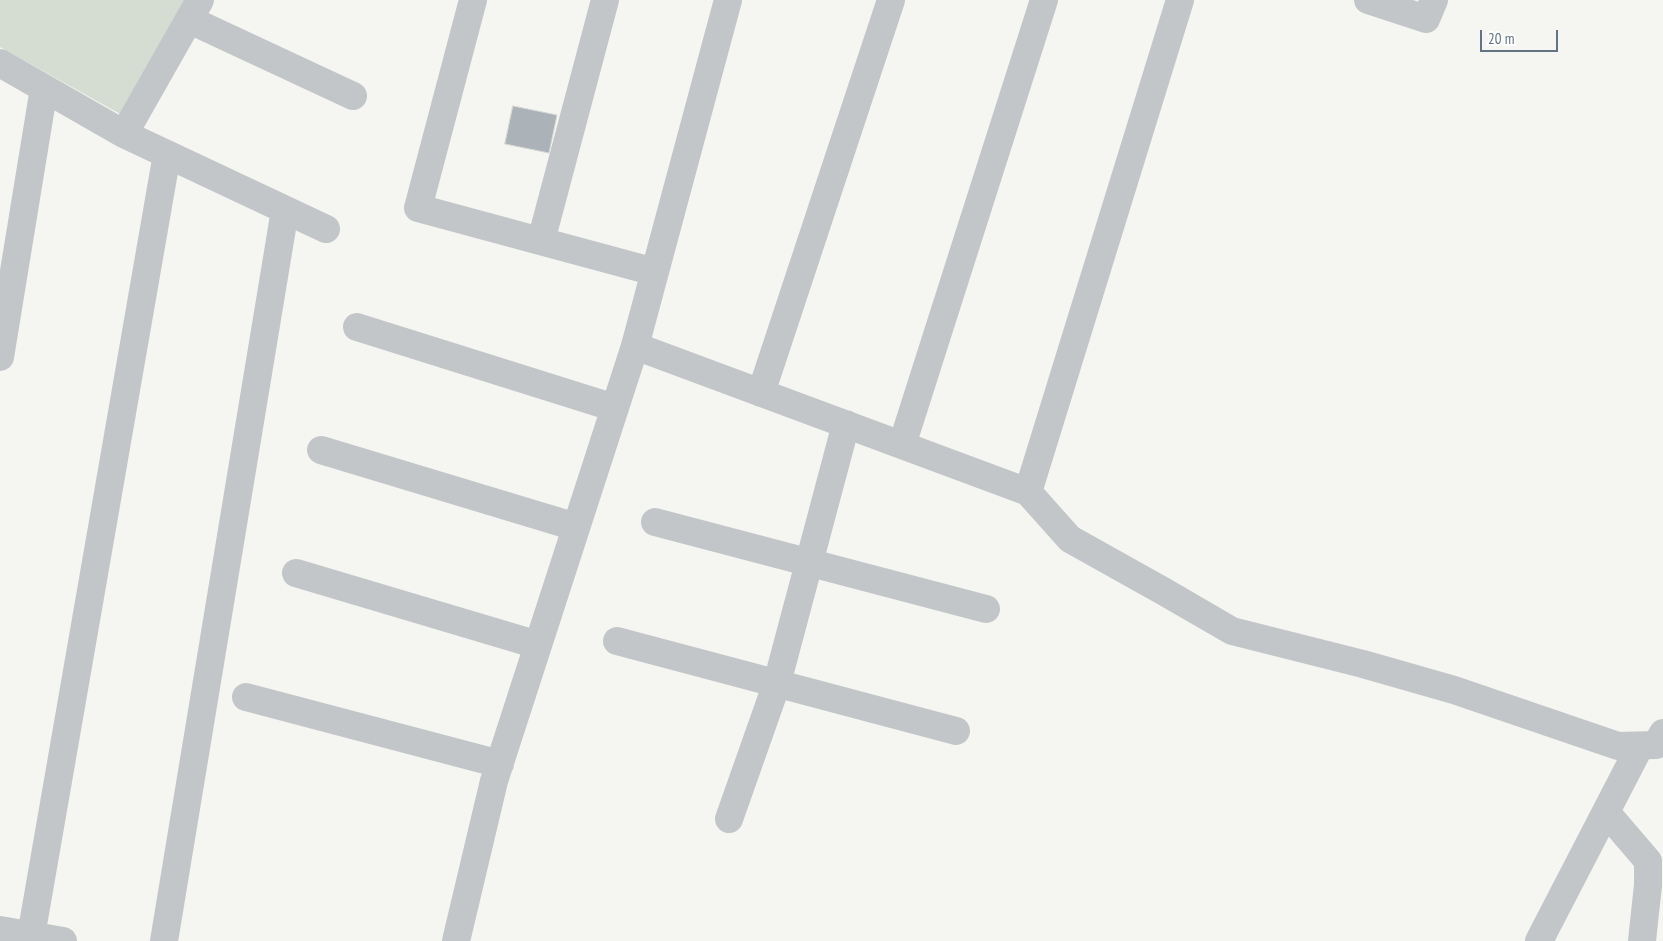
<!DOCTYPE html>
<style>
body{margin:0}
#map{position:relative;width:1663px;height:941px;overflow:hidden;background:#f5f5f1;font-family:"PT Sans Narrow",sans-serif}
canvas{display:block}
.scale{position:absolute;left:1480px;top:30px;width:78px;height:22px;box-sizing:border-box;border:2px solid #627483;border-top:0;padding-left:6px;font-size:15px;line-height:18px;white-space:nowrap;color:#627483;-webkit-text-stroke:4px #fff;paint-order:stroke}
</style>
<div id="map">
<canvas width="1663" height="941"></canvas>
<div class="scale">20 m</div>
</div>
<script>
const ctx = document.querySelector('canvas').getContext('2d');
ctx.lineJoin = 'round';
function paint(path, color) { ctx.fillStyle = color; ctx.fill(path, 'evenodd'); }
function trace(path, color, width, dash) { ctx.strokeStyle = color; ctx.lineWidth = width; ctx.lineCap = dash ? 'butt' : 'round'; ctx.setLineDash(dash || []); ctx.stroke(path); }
paint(new Path2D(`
 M0,0h185l-63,115 -122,-68z`), '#d5dcd2');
const building = new Path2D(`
 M513,106l44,9 -8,38 -44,-9z`);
paint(building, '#abb3b8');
trace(building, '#d6d6d3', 1);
trace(new Path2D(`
 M200,0l-76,134 202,95
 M473,0l-55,208 237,64
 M728,0l-93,346 393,146 152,-492
 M1368,0l58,19 8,-19
 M190,20l163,76
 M0,63l124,71
 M541,241l64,-241
 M357,327l258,81
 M0,357l44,-269
 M761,393l130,-393
 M902,445l142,-445
 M321,450l255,77
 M1028,492l42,47 93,52 69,40 131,33 91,26 164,56 38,-1 7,-12
 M655,522l331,87
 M296,573l242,72
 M617,641l339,90
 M246,697l254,67
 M1606,812l42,49v24l-6,56
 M729,819l48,-136 69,-259
 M0,930l63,11
 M31,936l136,-782
 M164,941l121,-731
 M456,941l38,-160 141,-435
 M1539,941l101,-195`), '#c2c6c9', 28);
</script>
